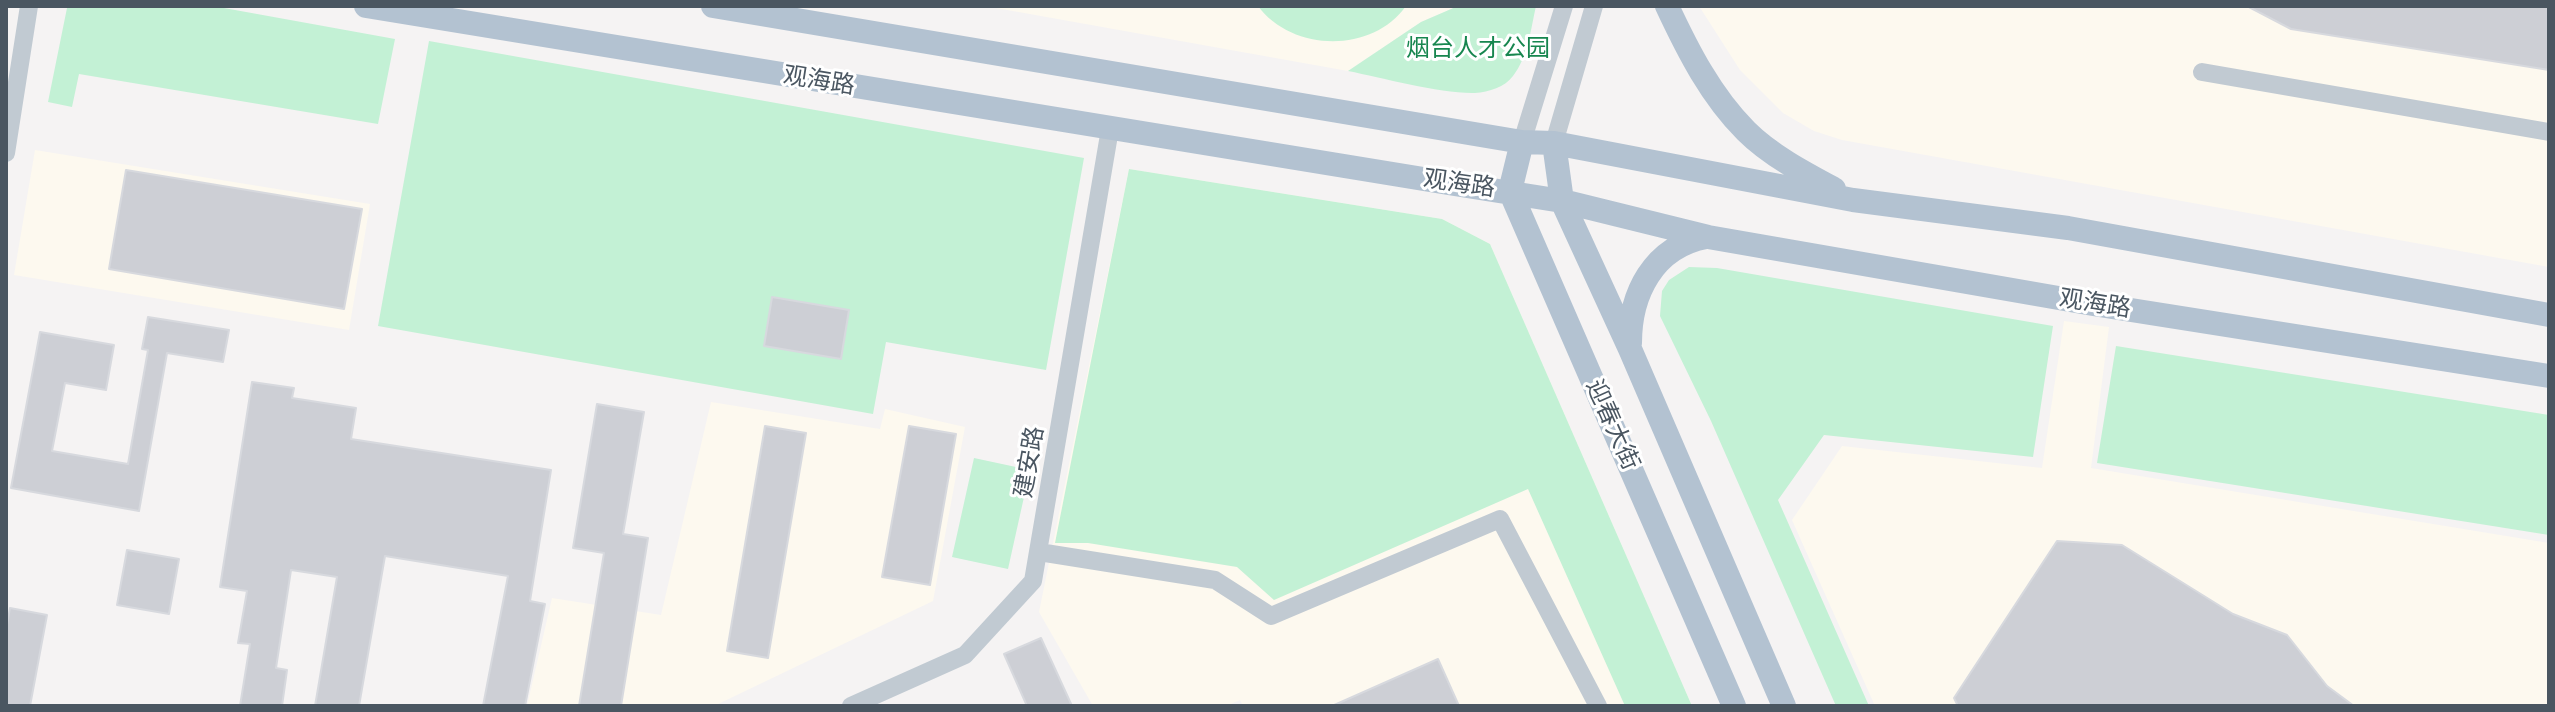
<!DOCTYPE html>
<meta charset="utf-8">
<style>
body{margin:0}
#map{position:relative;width:2555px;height:712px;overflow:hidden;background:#f5f3f3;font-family:"PT Sans Narrow",sans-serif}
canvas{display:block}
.frame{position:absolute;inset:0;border:8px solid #4a5661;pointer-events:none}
</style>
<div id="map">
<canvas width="2555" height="712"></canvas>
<div class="frame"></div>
</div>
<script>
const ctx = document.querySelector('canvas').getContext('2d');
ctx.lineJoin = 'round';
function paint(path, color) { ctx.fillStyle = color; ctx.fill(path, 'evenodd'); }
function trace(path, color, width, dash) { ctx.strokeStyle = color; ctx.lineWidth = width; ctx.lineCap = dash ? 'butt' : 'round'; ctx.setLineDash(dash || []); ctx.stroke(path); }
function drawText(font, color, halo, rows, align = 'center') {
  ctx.font = font + ' "PT Sans Narrow","Noto Sans SC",sans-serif'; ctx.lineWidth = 6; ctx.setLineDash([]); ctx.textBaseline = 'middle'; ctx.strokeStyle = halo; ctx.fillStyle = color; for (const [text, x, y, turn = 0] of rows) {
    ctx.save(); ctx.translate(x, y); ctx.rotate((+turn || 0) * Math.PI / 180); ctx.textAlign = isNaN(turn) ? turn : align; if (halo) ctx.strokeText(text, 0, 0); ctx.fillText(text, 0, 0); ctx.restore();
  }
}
paint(new Path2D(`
 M985,6h473l-37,16 -73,49z
 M1699,6h850v261l-707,-127 -28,-9 -31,-18 -43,-43z
 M35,150l335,54 -21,126 -335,-55z
 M1129,169l313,50 48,25 202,462h-449l-3,-6 -14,6h-133l-54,-94z
 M2064,321l45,6 -18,141 458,75v163h-674l-83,-186 50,-74 200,22z
 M711,402l169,27 5,-20 80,18 -32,174 -219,105h-187l25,-108 109,17z`), '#fdf9ef');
paint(new Path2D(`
 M71,6h142l182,33 -17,85 -299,-50 -7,33 -24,-5 19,-94z
 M1258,6h148c-34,48 -114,46 -148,0z
 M1458,6h78c-5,22 -8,51 -23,70 -8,11 -24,16 -38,17 -34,1 -92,-15 -127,-22l73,-49z
 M429,41l655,117 -38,212 -160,-28 -13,72 -495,-88z
 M1129,169l313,50 48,25 202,462h-67l-97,-217 -254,111 -37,-33 -149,-24h-33z
 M1689,267l28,1 336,58 -20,131 -209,-22 -46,65 91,206h-33l-125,-285 -51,-105 2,-25 7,-11z
 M2116,346l433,69v120l-452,-72z
 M974,458l56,12 -22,99 -56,-12z`), '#c3f1d5');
const building = new Path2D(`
 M2247,6h302v64l-258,-41z
 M126,170l236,39 -18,100 -235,-40z
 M772,297l77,13 -8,49 -77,-13z
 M148,317l81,13 -6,32 -56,-9 -28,158 -128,-23 29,-156 74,13 -8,45 -41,-7 -13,68 76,13 20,-114 -6,-1z
 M252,382l42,6 -2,10 64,10 -5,31 200,31 -21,131 15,3 -20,102h-42l25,-130 -123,-20 -26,150h-44l22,-129 -46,-7 -15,98 11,2 -5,36h-42l10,-62 -12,-1 9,-52 -27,-4z
 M597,404l47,8 -21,122 25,4 -27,168h-42l25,-153 -31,-5z
 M765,426l41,7 -38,225 -41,-7z
 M909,426l47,8 -26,151 -48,-8z
 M2057,541l65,4 111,69 54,21 40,51 27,20h-396l-4,-8z
 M127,550l52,9 -10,55 -52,-9z
 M10,608l37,7 -17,91h-24v-76z
 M1041,638l31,68h-45l-23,-52z
 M1438,659l21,47h-127z`);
paint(building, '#cdcfd5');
trace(building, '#d7d9de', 2);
trace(new Path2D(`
 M2202,72l347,60
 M1522,142l42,-136
 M1554,143l40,-137
 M6,153l23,-147
 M1039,552l176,28 56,36 229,-97 98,187
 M851,706l114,-51 68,-74 77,-452`), '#c1cad2', 18);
trace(new Path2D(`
 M366,6l1082,177 114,18 146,36 385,67 456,72
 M713,6l809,136 32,1 299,57 215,28 481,87
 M1667,6c21,45 44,90 79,125 24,24 58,42 88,58
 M1522,142l-12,49 224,515
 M1554,143l8,58 68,148 154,357
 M1630,343c0,-49 23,-96 76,-106`), '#b3c2d1', 24);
drawText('24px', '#17864f', '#fff', [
 ["烟台人才公园",1478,49]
]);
drawText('24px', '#4a5661', '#fff', [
 ["观海路",819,81,9],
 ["观海路",1459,184,8],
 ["观海路",2095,304,9],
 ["迎春大街",1612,425,66],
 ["建安路",1030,462,-80]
]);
</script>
